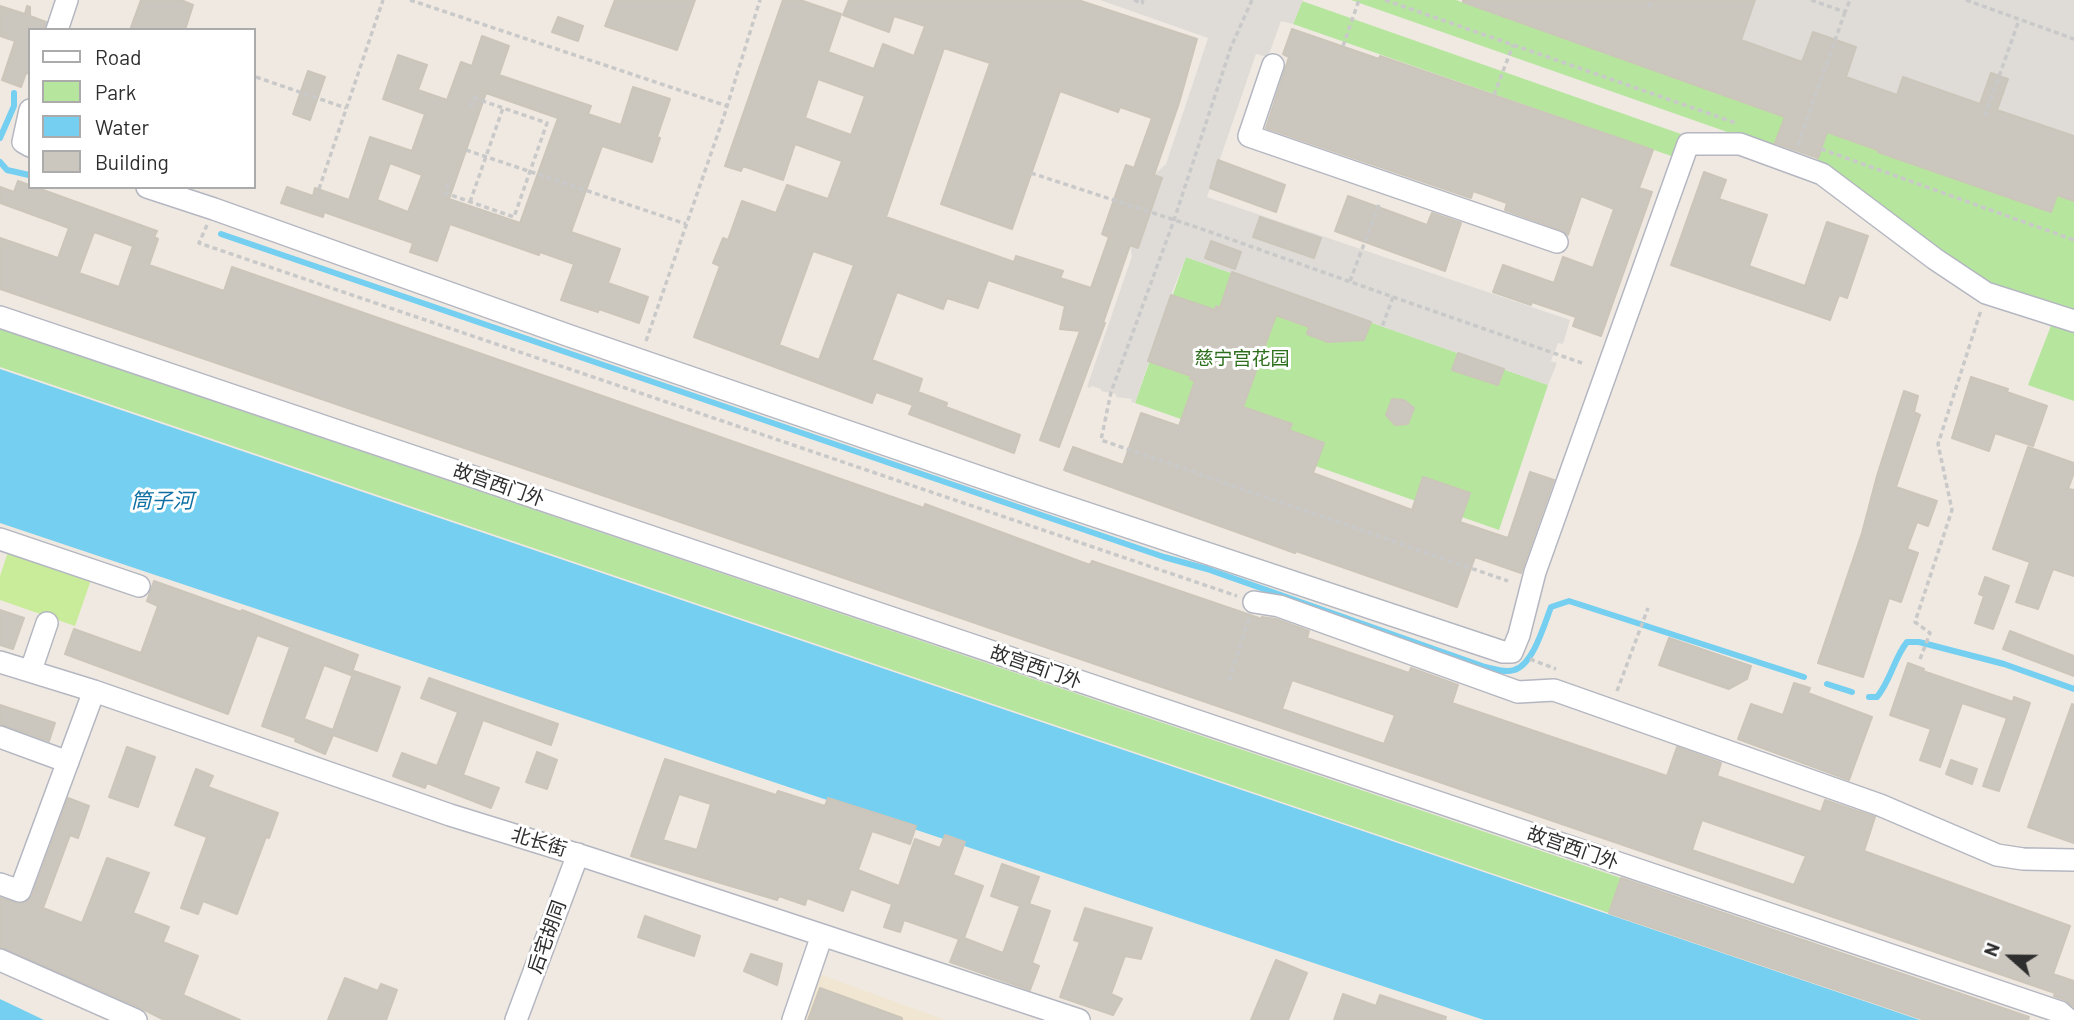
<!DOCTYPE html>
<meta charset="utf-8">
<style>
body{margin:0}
#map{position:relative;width:2074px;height:1020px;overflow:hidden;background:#efe9e1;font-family:Barlow,sans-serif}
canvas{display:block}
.legend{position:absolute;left:28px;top:28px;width:228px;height:161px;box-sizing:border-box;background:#fff;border:2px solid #ababab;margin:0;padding:9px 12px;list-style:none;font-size:21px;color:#2e2e2e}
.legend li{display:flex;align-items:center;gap:14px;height:35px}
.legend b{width:35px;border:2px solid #ababab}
.north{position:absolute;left:1976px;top:922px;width:70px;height:70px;-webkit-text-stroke:5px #fff;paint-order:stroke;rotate:291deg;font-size:19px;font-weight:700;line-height:28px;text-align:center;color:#2e2e2e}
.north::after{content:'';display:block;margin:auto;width:24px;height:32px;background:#2e2e2e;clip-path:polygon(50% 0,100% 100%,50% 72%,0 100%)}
</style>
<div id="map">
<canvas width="2074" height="1020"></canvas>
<ul class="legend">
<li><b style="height:9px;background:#fff"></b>Road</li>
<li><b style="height:19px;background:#b6e59e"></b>Park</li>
<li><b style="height:19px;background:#75cff0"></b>Water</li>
<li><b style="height:19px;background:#cbc7bf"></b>Building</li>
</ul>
<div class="north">N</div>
</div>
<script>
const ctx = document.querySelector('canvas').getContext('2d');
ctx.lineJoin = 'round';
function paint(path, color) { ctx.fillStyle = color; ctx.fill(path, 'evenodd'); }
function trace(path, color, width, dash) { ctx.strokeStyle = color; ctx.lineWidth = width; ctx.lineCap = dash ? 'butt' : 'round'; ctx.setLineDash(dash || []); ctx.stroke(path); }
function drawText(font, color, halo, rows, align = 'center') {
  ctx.font = font + ' Barlow,"Noto Sans SC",sans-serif'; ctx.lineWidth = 6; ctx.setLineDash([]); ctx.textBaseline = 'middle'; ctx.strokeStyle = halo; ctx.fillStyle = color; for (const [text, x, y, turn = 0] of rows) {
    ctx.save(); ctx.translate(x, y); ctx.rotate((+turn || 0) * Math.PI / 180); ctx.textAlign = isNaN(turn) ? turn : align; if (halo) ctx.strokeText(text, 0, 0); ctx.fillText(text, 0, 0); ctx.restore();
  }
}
paint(new Path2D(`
 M816,973l129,47h-147z`), '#f0e6d1');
paint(new Path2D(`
 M1351,0h105l329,117 -12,31z
 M1302,1l379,133 -7,23 -381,-133z
 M1827,132l55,8 -4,12 173,60 7,-20 4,5 12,4v112l-90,-32 -149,-108 -19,-9z
 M1186,257l362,128 -49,145 -364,-127z
 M2054,318l20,6v77l-46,-16z
 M0,329l1621,549 -12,35 -1609,-546z`), '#b6e59e');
paint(new Path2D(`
 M10,546l83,28 -18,52 -75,-26v-24z`), '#c9ec9a');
paint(new Path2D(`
 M1100,0h203l-10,24 -12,-3 -13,36 -12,-3 -49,143 363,123 -7,24 -5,-1 -7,18 6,2 -9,22 -362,-128 -15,38 -36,108 -4,-1 1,-3 -16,-2v-3l-15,-3v-2l-9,-3 -2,2 -3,-1 45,-131 -2,-11 9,2 23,-68 -8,-4 12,-11 42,-126z
 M1749,0h325v163l-164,-25 -185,-86z`), '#dfdcd8');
paint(new Path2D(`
 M0,369l1920,651h-436l-1484,-497z
 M0,999l44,21h-44z`), '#75cff0');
trace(new Path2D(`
 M0,138l14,-32v-13
 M0,162l7,8 22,5
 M221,234l943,323 43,12 278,98c9,2 20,6 29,3 19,-5 30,-45 37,-63l18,-6 235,76
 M1827,684l25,8
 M1869,697h8c14,-17 17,-39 30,-55h12l85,22 70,25`), '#75cff0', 6);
const building = new Path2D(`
 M141,0h40l12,5 -8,25h-55z
 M615,0h80l-18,50 -72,-24z
 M783,0h17l41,14 -13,38 46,17 9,-25 31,12 11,-30 -31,-10 -5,16 -46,-17 6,-15h229l119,39 -18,64 -25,72 8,3 -24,70 -8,-3 -27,78h2l-46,124 -19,-7 40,-109 -20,-2 5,-23 -77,-26 -10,28 -31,-10 -4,11 -46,-17 -25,68 50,19 -4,13 29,11 -1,4 74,28 -6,18 -105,-39 4,-9 -37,-13 -4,11 -178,-66 26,-71 -7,-3 10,-25 5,2 14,-39 34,12 11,-28 41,14 14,-38 -47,-17 -12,36 -40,-14 -2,5 -16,-5zM944,48l46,15 -49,141 71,25 48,-138 58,21 2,-5 32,11 -18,50 -8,-3 -24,69 7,3 -18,51 -31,-10 3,-7 -47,-15 -2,6 -128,-45zM818,79l47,17 -14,39 -46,-17zM813,251l41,14 -35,95 -40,-15z
 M1463,0h292l-14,40 61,22 11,-30 43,15 -10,30 51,18 6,-18 77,27 11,-31 8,3 9,3 -11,31 77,26v65l-17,-6 -6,17 -173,-60v-2l-51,-18 -9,26 -43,-15 10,-26 -322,-115z
 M0,6l25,8 2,-8 3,1v9l16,6 -2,8h-14v44l-4,-1 -5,14 -19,-7 13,-39 -15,-5z
 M558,17l25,9 -5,15 -26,-9z
 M1292,29l87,30 1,-3 273,94 -14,38 13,4 -51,144 -28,-10 3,-9 -44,-15 -1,3 -38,-13 10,-27 51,18 9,-26 30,11 21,-59 -33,-13 -13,39 -7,-5 -56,-20 2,-7 -34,-12 -2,7 -205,-70 23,-71 -6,-3z
 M482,36l27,10 -10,29 92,31 -3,8 33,11 12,-38 37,12 -13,38 3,1 -8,24 -50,-16 -31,86 49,17 -12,34 40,14 -9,26 -40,-14 -1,3 -37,-12 13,-36 -34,-12 -1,3 -89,-31 -13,37 -27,-9 3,-9 -89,-31 -1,5 -42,-14 6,-16 26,9 2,-8 34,12 21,-63 42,14 13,-37 -42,-15 15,-44 29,10 -9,25 29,10 14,-38 11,4zM486,93l72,25 -38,105 -71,-24zM390,163l32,12 -14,37 -31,-12z
 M308,71l17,6 -15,43 -17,-6z
 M1218,160l67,25 -9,27 -66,-24z
 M1704,172l22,8 -7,19 48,16 -18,51 56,20 22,-64 41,14 -21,62 -8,-3 -9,25 -159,-55z
 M18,181l139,50 -3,6 4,2 -9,26 75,26 8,-24 692,241 1,-4 165,61 2,-4 170,58v-2l14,2 33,12 -2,7 102,35 2,-5 47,17 -6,18 215,73 10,-29 44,16 -4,13 104,36 4,-12 50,17 -11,34 206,75 -17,48 21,7v26l-9,-7 -11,-4 1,-3 -2055,-704v-51l58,20 11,-30 -69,-25v-16l14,5zM94,232l39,14 -14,41 -40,-14zM1292,680l103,35 -11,29 -102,-35zM1702,820l104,36 -12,29 -102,-35z
 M1348,196l79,29 5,-12 29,10 -16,48 -110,-40z
 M1260,217l61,21 -7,20 -61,-21z
 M1211,241l30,11 -6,17 -30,-11z
 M1232,272l139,50 -7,18 -36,2 -21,-8 2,-7 -33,-12 -33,92 49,17 -3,6 35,13 -11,30 99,37 11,-33 47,16 -10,29 48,16 22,-66 24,8 -33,93 -46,-16 -18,50 -161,-56 -1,2 -231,-83 9,-23 50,18 18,-52 38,13 16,-45 -5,-2 1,-3 -43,-15 23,-66 44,15 1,-4 4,2z
 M1458,353l46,16 -6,16 -46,-15z
 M1971,377l37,12 -1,3 40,14 -14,40 -38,-13 -6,18 -37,-13z
 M1904,391l14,5 -4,16 6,3 -24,72 41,14 -9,25 -11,-4 -10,27 11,4 -17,49 -12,-4 -26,79 -45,-14 44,-130 15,-57z
 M1392,399l12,1 10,8 -6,16 -13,1 -9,-10z
 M2028,447l46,16v10l-6,16 6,1v86l-21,-7 -15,40 -22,-7 14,-40 -37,-13z
 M1985,577l24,9 -16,43 -18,-6 9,-27 -5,-2z
 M154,581l87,31 1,-2 116,45 -7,20 -27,-10 -20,54 29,11 21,-59 46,16 -23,64 -44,-16 -8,19 -30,-13 1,-3 -34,-12 28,-79 -33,-12 -29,79 -163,-60 9,-25 67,24 17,-47 -11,-5z
 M0,610l24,8 -11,31 -13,-4z
 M2010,631l64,25v20l-71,-27z
 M1669,638l82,28 -4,13 -18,10 -70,-24z
 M1908,663l16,6 -1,2 90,31 1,-5 16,6 -31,88 -16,-5 24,-68 -45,-15 -22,64 -20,-7 11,-31 -41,-14z
 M429,678l129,46 -7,21 -68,-25 -20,55 36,13 -8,20 -64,-25 -2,5 -32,-12 9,-23 35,13 21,-54 -37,-14z
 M1794,683l16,5 -2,5 64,24 -23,63 -111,-41 13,-35 32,11z
 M2072,704l2,1v138l-46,-16z
 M0,705l55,18 -6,18 -49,-17z
 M127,747l28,10 -17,50 -29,-10z
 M537,752l20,8 -10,29 -21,-7z
 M665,759l111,36 2,-4 47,15 3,-8 88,28 -6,18 -38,-13 -14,39 41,16 16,-47 25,9 5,-13 20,7 -12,33 30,11 -19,52 39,15 17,-47 -29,-10 11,-32 37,13 -10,27 21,7 -18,52 7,3 -9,24 -80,-28 9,-23 -55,-19 -4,12 -16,-5 8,-23 -41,-15 -8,22 -36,-13 -2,7 -26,-9 -2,4 -146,-44zM679,794l32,10 -14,46 -34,-10z
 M1951,760l26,9 -5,15 -26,-10z
 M196,769l17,7 -5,11 70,26 -9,25 -3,-1 -29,77 -34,-13 -5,13 -17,-6 26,-71 -32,-12z
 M68,798l21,8 -11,32 -8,-3 -27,73 39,15 25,-65 42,15 -16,40 36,14 -6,15 35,14 -15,39 57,25h-76l-23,-12 -141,-61v-49l22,6 10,-8z
 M1621,878l408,139 -1,3h-103l-316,-107z
 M1085,908l67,20 -11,31 -16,-3 -14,38 11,5 -9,16 -53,-18 20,-55 -6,-2z
 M645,916l55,20 -6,20 -56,-19z
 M751,954l31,10 -5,21 -33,-14z
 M1276,960l31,13 -19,47h-37z
 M345,978l33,13 3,-7 16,6 -11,30h-58z
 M820,988l82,30v2h-94z
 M1343,994l33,12 4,-11 66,22 -1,3h-111z`);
paint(building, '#cbc7bf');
trace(building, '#cbc5ba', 2);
const minor = new Path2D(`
 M57,30l10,-30
 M1273,65l-24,71 308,106
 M30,110l-7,32 7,4
 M147,187l67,22 356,127 471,162 462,154h9l7,-17 16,-63 153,-428h52l82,30 113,85 51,34 88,28
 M0,317l2060,695 9,8
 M0,539l139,47
 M1254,602l25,4 239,86 36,-2 326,115 117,50 26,4 51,1
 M0,662l94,29 356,124 139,43 490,162
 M31,670l16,-47
 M0,737l68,25
 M0,884l20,7 74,-200
 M0,960l136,60
 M516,1020l62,-166
 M793,1020l29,-85`);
trace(minor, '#b4b7c1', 24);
trace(new Path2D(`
 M410,0l317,106
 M1134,0l8,3 1,-3
 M1252,0l-21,47 -57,173 -63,172 -10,48 407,141
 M1385,0l351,123
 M1811,0l34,12 5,-12
 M1966,0l108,39
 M1649,7l3,-7
 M1343,46l16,-46
 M256,77l90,31
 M1494,95l19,-50
 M1985,116l34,-96
 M1798,145l47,-133
 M1821,149l253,91
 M466,150l220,74
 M1031,173l168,55 194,69 -11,30
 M448,184l-3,9 69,24 33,-94 -73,-25 -4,10
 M319,189l64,-189
 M470,202l33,-94
 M207,225l-8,18 1038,353
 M1350,281l30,-79
 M1393,297l189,66
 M646,341l78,-225 36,-116
 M1530,659l26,10
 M1920,659l10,-26 -15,-11 37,-112 -14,-66 43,-134
 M1229,680l20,-62
 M1617,691l31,-83`), '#c9c9c9', 3.5, [5, 3.5]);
trace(minor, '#fff', 21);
drawText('19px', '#2c6e1b', '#fff', [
 ["慈宁宫花园",1242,359]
]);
drawText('19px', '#2e2e2e', '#fff', [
 ["故宫西门外",499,485,19],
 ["故宫西门外",1036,667,19],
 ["北长街",539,842,17],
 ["故宫西门外",1573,848,19],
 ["后宅胡同",547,937,-70]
]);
drawText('italic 21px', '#0d6fa3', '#fff', [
 ["筒子河",162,501]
]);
</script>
